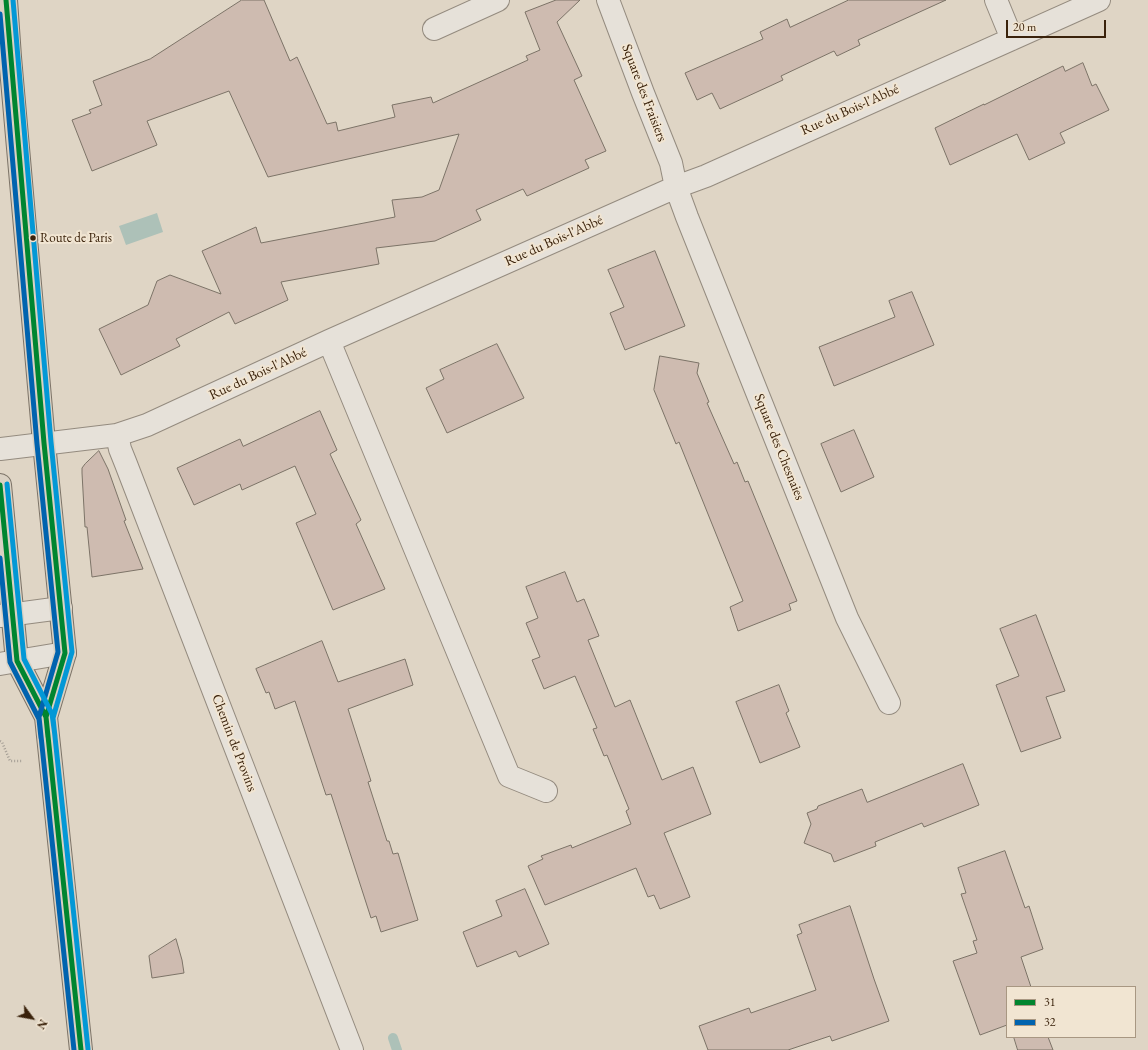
<!DOCTYPE html>
<meta charset="utf-8">
<style>
body{margin:0}
#map{position:relative;width:1148px;height:1050px;overflow:hidden;background:#dfd5c5;font-family:"EB Garamond",serif}
canvas{display:block}
.legend{position:absolute;left:1006px;top:986px;width:130px;height:52px;box-sizing:border-box;background:#f1e5d2;border:1px solid #a89782;margin:0;padding:5px 7px;list-style:none;font-size:12px;color:#3a220b}
.legend li{display:flex;align-items:center;gap:8px;height:20px}
.legend b{width:20px;border:1px solid #a89782}
.north{position:absolute;left:12px;top:998px;width:40px;height:40px;-webkit-text-stroke:3px #f1e5d2;paint-order:stroke;rotate:122deg;font-size:11px;font-weight:700;line-height:16px;text-align:center;color:#3a220b}
.north::after{content:'';display:block;margin:auto;width:14px;height:18px;background:#3a220b;clip-path:polygon(50% 0,100% 100%,50% 72%,0 100%)}
.scale{position:absolute;left:1006px;top:20px;width:100px;height:18px;box-sizing:border-box;border:2px solid #3a220b;border-top:0;padding-left:5px;font-size:12px;line-height:14px;white-space:nowrap;color:#3a220b;-webkit-text-stroke:3px #f1e5d2;paint-order:stroke}
</style>
<div id="map">
<canvas width="1148" height="1050"></canvas>
<ul class="legend">
<li><b style="height:5px;background:#008530"></b>31</li>
<li><b style="height:5px;background:#0063af"></b>32</li>
</ul>
<div class="north">N</div>
<div class="scale">20 m</div>
</div>
<script>
const ctx = document.querySelector('canvas').getContext('2d');
ctx.lineJoin = 'round';
function paint(path, color) { ctx.fillStyle = color; ctx.fill(path, 'evenodd'); }
function trace(path, color, width, dash) { ctx.strokeStyle = color; ctx.lineWidth = width; ctx.lineCap = dash ? 'butt' : 'round'; ctx.setLineDash(dash || []); ctx.stroke(path); }
function drawText(font, color, halo, rows, align = 'center') {
  ctx.font = font + ' "EB Garamond",serif'; ctx.lineWidth = 4; ctx.setLineDash([]); ctx.textBaseline = 'middle'; ctx.strokeStyle = halo; ctx.fillStyle = color; for (const [text, x, y, turn = 0] of rows) {
    ctx.save(); ctx.translate(x, y); ctx.rotate((+turn || 0) * Math.PI / 180); ctx.textAlign = isNaN(turn) ? turn : align; if (halo) ctx.strokeText(text, 0, 0); ctx.fillText(text, 0, 0); ctx.restore();
  }
}
paint(new Path2D(`
 M157,213l6,19 -37,13 -7,-19z`), '#adc1b8');
trace(new Path2D(`
 M393,1038l4,12`), '#adc1b8', 10);
const building = new Path2D(`
 M242,0h22l26,61 7,-4 30,67 9,-2 2,9 57,-14 -3,-12 39,-8 2,6 95,-43 -2,-4 14,-6 -15,-38 31,-12h24l-23,22 25,54 -8,4 32,71 -21,9 4,8 -62,28 -4,-7 -47,21 5,10 -46,21 -59,7 3,16 -98,18 7,18 -53,24 -6,-12 -53,27 4,7 -59,29 -22,-46 49,-24 9,-24 13,-6 51,19 -19,-43 54,-24 5,16 134,-26 -3,-17 30,-3 17,-7 20,-56 -191,43 -39,-86 -82,30 10,24 -65,26 -20,-51 19,-7 -2,-3 13,-5 -9,-24 57,-22z
 M849,0h97l-88,40 2,5 -23,11 -3,-5 -53,25 2,4 -63,29 -8,-16 -15,7 -12,-27 78,-34 -3,-7 27,-13 3,8z
 M1083,63l9,23 4,-2 13,26 -49,23 5,10 -36,17 -12,-26 -67,31 -15,-37 49,-24v1l79,-39 2,5z
 M655,251l30,75 -60,24 -15,-37 14,-6 -16,-37z
 M912,292l22,53 -100,41 -15,-39 76,-30 -6,-16z
 M497,344l27,54 -77,35 -21,-45 18,-9 -4,-9z
 M660,356l39,7 -2,10 12,29 -2,1 27,61 3,-2 8,20 3,-1 49,120 -8,3 2,6 -53,21 -8,-24 13,-6 -64,-159 -3,2 -22,-54z
 M320,411l17,39 -7,4 31,66 -5,4 29,65 -52,21 -37,-87 20,-9 -21,-48 -53,24 -2,-6 -46,21 -17,-37 63,-29 3,7z
 M854,430l20,47 -33,15 -20,-48z
 M99,451l9,18 18,51 -2,1 19,48 -51,8 -5,-50h-2l-3,-54v-5l3,-4z
 M565,572l12,30 7,-3 15,37 -11,4 27,67 15,-7 32,80 31,-13 18,47 -47,19 26,64 -30,12 -6,-14 -6,2 -12,-29 -91,37 -17,-39 15,-7 -2,-3 30,-11 1,3 59,-24 -5,-13 3,-2 -22,-54 -3,1 -11,-27 4,-1 -22,-52 -31,13 -12,-29 8,-3 -14,-34 12,-5 -12,-31z
 M1036,615l29,76 -19,6 15,41 -40,14 -25,-67 23,-9 -19,-47z
 M322,641l16,41 67,-23 8,26 -65,24 23,72 -3,1 19,59h2l4,13 5,-1 20,67 -37,12 -5,-16 -5,2 -40,-124 -5,1 -31,-94 -20,8 -6,-17 -3,1 -10,-24z
 M779,685l10,26 -3,2 14,34 -40,16 -24,-61z
 M963,764l16,41 -55,22 -2,-4 -47,19 1,4 -42,16 -3,-8 -27,-11 7,-19 -4,-11 10,-4 1,-3 44,-17 5,13z
 M1005,851l20,57 4,-2 14,43 -22,8 10,30h-24v38l-27,10 -27,-74 24,-8 -4,-12 4,-1 -16,-46 5,-1 -8,-25z
 M525,889l24,55 -30,13 -3,-6 -39,16 -14,-35 39,-16 -6,-15z
 M850,906l24,73 15,42 -57,20 -2,-5 -42,14h-80l-9,-24 50,-18 2,5 65,-23 -19,-55 5,-2 -3,-8z
 M176,939l6,21 2,13 -32,5 -3,-22z
 M1014,1037h34l5,13h-35z`);
paint(building, '#cebbb0');
trace(building, '#7c7367', 1);
const minor = new Path2D(`
 M608,0l35,93 28,70 5,24 11,30 160,401 42,85
 M996,0l16,39
 M434,29l64,-29
 M329,341l180,435 37,15
 M117,435l3,14 6,15 226,586
 M0,449l117,-14 30,-10 182,-84 347,-154 30,-11 393,-176
 M0,616l61,-8
 M0,664l65,-11`);
const major = new Path2D(`
 M6,0l4,57 34,386 21,210 -19,64 35,333
 M0,485l17,176 29,56`);
trace(minor, '#948b7f', 24);
trace(major, '#7c7367', 24);
trace(new Path2D(`
 M0,741l2,1 8,19h12`), '#a69f96', 2.5, [1, 2]);
trace(minor, '#e6e1d9', 22);
trace(major, '#dad1c3', 22);
trace(new Path2D(`
 M6,0l38,443 21,210 -19,64 35,333
 M0,485l17,176 29,56 2,20`), '#008530', 5);
trace(new Path2D(`
 M0,14l37,430 21,208 -19,65 35,333
 M0,558l10,104 29,57 2,19`), '#0063af', 5);
trace(new Path2D(`
 M13,0l38,442 21,210 -19,66 35,331
 M7,484l17,175 28,55 3,22`), '#0398d6', 5);
for (const [x, y, r, color] of [
 [33,238,3.5,"#3a220b"]
]) { const dot = new Path2D(); dot.arc(x, y, r, 0, 2 * Math.PI); ctx.fillStyle = color; ctx.fill(dot); trace(dot, '#f1e5d2', 1.5); }
drawText('13px', '#3a220b', '#f1e5d2', [
 ["Route de Paris",40,238]
], 'left');
drawText('14px', '#3a220b', '#f1e5d2', [
 ["Square des Fraisiers",644,93,69],
 ["Rue du Bois-l'Abbé",850,110,-24],
 ["Rue du Bois-l'Abbé",554,241,-24],
 ["Rue du Bois-l'Abbé",258,374,-25],
 ["Square des Chesnaies",779,447,68],
 ["Chemin de Provins",234,743,69]
]);
</script>
